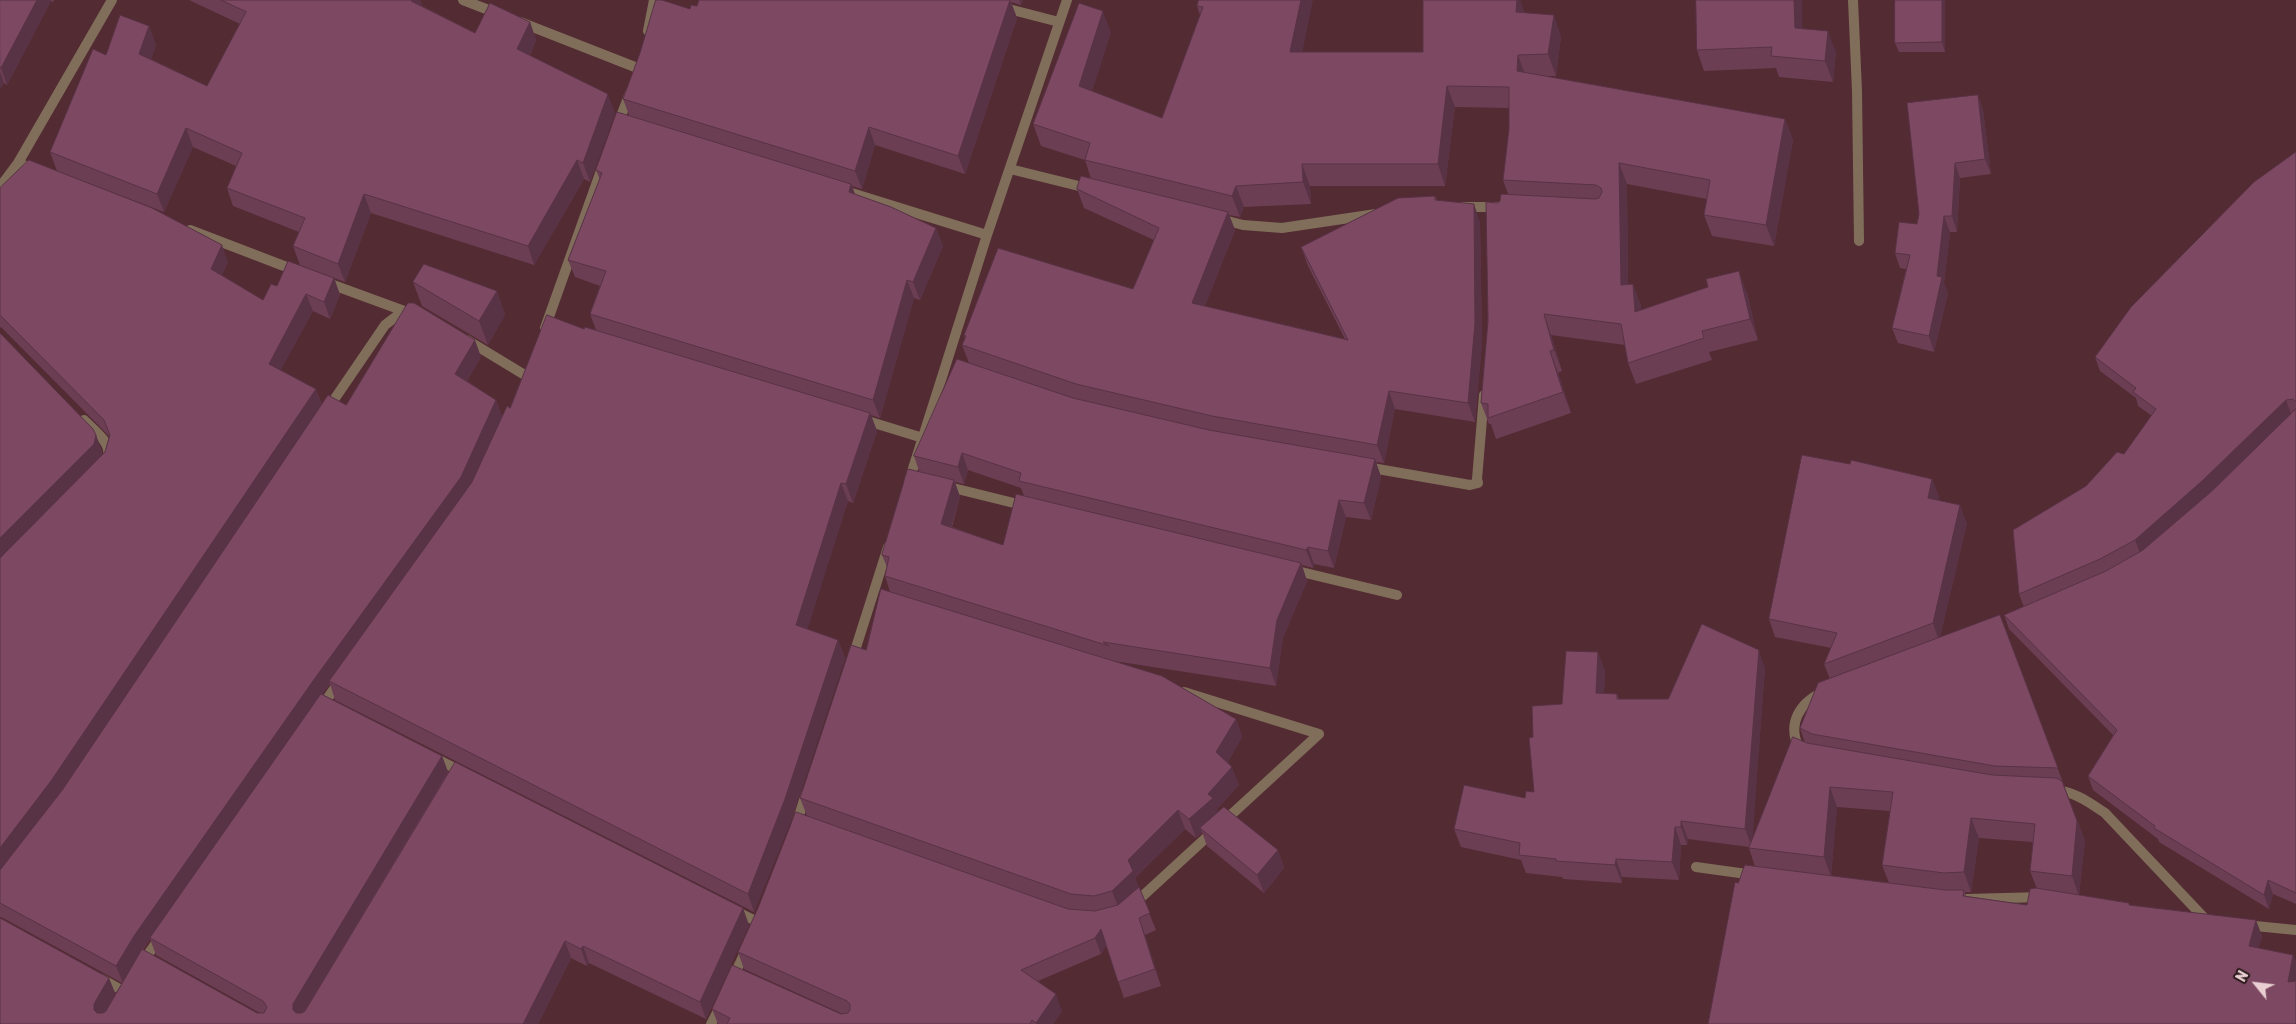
<!DOCTYPE html>
<style>
body{margin:0}
#map{position:relative;width:2296px;height:1024px;overflow:hidden;background:#532b32;font-family:Rubik,sans-serif}
canvas{display:block}
.north{position:absolute;left:2231px;top:959px;width:50px;height:50px;-webkit-text-stroke:4px #2c1a1d;paint-order:stroke;rotate:299deg;font-size:14px;font-weight:700;line-height:20px;text-align:center;color:#e9cfd2}
.north::after{content:'';display:block;margin:auto;width:18px;height:22px;background:#e9cfd2;clip-path:polygon(50% 0,100% 100%,50% 72%,0 100%)}
</style>
<div id="map">
<canvas width="2296" height="1024"></canvas>
<div class="north">N</div>
</div>
<script>
const ctx = document.querySelector('canvas').getContext('2d');
ctx.lineJoin = 'round';
function trace(path, color, width, dash) { ctx.strokeStyle = color; ctx.lineWidth = width; ctx.lineCap = dash ? 'butt' : 'round'; ctx.setLineDash(dash || []); ctx.stroke(path); }
function paint(path, color) { ctx.fillStyle = color; ctx.fill(path, 'evenodd'); }
trace(new Path2D(`
 M463,0l36,14
 M1853,0l4,91 2,150
 M1001,7l58,15
 M520,22l120,47
 M648,31l6,-31
 M617,126l13,-33
 M18,163l18,7
 M1010,169l81,20
 M0,187l18,-24 94,-163
 M842,190l145,45
 M1462,207h38
 M1220,219l23,6 39,3 94,-14
 M190,230l107,41
 M325,282l82,30
 M545,328l58,-163
 M467,340l61,37
 M327,410l58,-85 17,-13
 M861,419l62,19
 M84,420c10,10 27,22 24,36
 M1366,467l104,18 8,-2 -1,-4 7,-84
 M909,481l78,-246 80,-235
 M945,486l81,20
 M1293,570l104,25
 M852,660l36,-113
 M1184,692l135,42
 M320,709l19,-27
 M1799,748c-12,-24 0,-45 24,-56
 M433,757l29,15
 M2054,790c20,1 36,13 51,23l103,109
 M796,825l10,-31
 M1696,867l58,8
 M1967,899l75,-2
 M1134,904l185,-170
 M733,910l25,12
 M2245,925l51,5
 M142,963l19,-27
 M102,979l23,13
 M732,980l14,-30
 M711,1024l10,-19`), '#806e5b', 10);
paint(new Path2D(`
 M0,0h54l-1,2 -2,-1 -44,84 -3,-2 -4,6z
 M189,0h231l2,6 53,27 55,-11 6,18 -6,15 85,58 -25,69 -6,-3 -50,86 -163,-52 -26,69 -45,-17 -7,-19 6,-14 -66,-26 -6,-18 9,-22 -43,-19 -29,65 -107,-41 -7,-19 56,-97 43,-29 7,19 -5,14 56,27 33,-62z
 M699,0h324l-2,5 -10,-3 6,16 -52,156 -90,-29 -13,44 -10,-3 3,8 81,34 7,18 -23,54 -6,-2 -34,120 -9,-3 6,16 -24,72 -5,-2 -41,128 31,11 7,18 -53,160 -38,94 -419,-212 -5,-16 -8,10 120,62 6,16 301,153 -43,94 -117,-56 -2,3 -16,-8 -33,66h-538l115,-30 7,-11 -119,-65 -3,-1v-584l96,102 6,17 -1,4 4,-4 4,-16 -108,-109 -1,1v-140l228,74 -6,13 41,25 14,-14 57,-8 6,17 -10,24 -17,-8 -33,60 36,18 6,16h24l135,-48 -14,24 29,19 6,17 82,-88 12,1 -6,-16 10,-28 -25,-9 -7,-17 32,-80 -4,-10 33,-55 -6,-16 67,-90 7,-3zM150,939l6,16 104,58h-3l-114,-63z
 M1199,0l104,52h120l97,-52 4,13 37,23 -5,40h-12l241,43 8,21 -19,106 -62,-10 -8,-21 3,-16 -80,-15 1,101 5,-1 8,22v4l106,-17 11,47 -49,12 3,8 -76,24 -8,-21 -3,-18 -74,-10 11,36 -4,2 13,40 -75,26 -5,-15h-2l-8,-21 17,-200 10,-9 -5,-14 6,-51v-21l-54,-1 -10,79h-135l1,18 -67,3 -4,10 -11,-2 6,15 -30,76 140,33 -37,-73 -7,-19 134,-51 2,4 43,22 2,120 -7,80 -80,-13 -11,54 -8,-1 5,15 -10,43 -25,-3 -12,51 -20,-4 -1,4 -11,-3 5,16 -24,57 -7,48 -162,-25 122,58 6,18 -14,25 11,23 -22,24 1,3 60,38 6,18 -20,25 -57,-47 -5,-14 -6,6 -11,-9 -50,49 21,52 -11,5 16,51 -37,12 -18,-52 -5,8 -63,27 24,30 -9,13h-335l-6,-15 131,5 -99,-45 -6,-17 69,-136 -7,-18 66,-148 24,-58 -5,-16 2,-9 -5,-12 37,-84 -5,-15 55,-93 -7,-18 3,-6 -1,-4 169,-46 21,-49 -70,-32 -7,-19 14,-10 -6,-19 -44,-14 -8,-22 78,-92 -19,59 70,27 38,-103 -3,-9zM968,470l53,18 3,8 -21,49 -51,-18 8,-30 -5,-15 9,2z
 M1696,0h106v29l34,23 -3,30 -54,-5 -3,-9 -72,3 -7,-21z
 M1895,0h50v52h-46l-4,-9z
 M1978,95l5,15 8,64 -31,4 -3,54h-7l-6,51 4,10 -14,59 -36,-9 -6,-15 14,-59 -6,-1 -5,-15 22,-29z
 M2296,152v752l-23,-10 -4,15 -110,-67 -1,-3 -65,-49 -5,-14 25,-41 -104,-106 -5,-14 20,-8 -5,-13 67,-108 38,-32 28,-38 -14,-10 -2,-8 -36,-27 -5,-14z
 M413,282l84,9 8,24 -17,30 -66,-39z
 M1932,479l7,18 -1,3 29,23 -27,114 60,-22 85,226 -6,54 51,10 132,31 -4,12 35,7 3,7v62l-558,-141 17,-16 -6,-19v-1l-61,-8 -1,6h-6l-2,35 -57,-3v6l-59,-4 -1,-2 -36,-4 -5,-13 -60,-13 -7,-18 71,-31 9,-6 -1,-55 72,-67 -1,23 13,1 2,5h49l97,-31 -13,171 53,-96 -5,-15 30,-49 -6,-15 7,-16 -56,-11 -6,-18zM1837,807l53,4 -8,54 7,18 -58,-7zM1979,838l54,4 -3,29 7,18 -10,16 -61,-9 -1,-4h6z`), '#6c3e54');
paint(new Path2D(`
 M37,0h14v1l-44,84 -6,-17z
 M412,0h8l3,9 -5,10z
 M1010,0l7,18 -52,156 -7,-18z
 M1019,0h4l-2,5z
 M1301,0h12l-15,74 -8,-22z
 M1517,0h3l6,16 -10,-4z
 M1794,0h8v49l-7,-21z
 M1942,0h3v52l-3,-10z
 M1103,11l8,21 -24,75 -8,-21z
 M1554,15l7,21 -5,40 -8,-22z
 M530,22l6,18 -12,28 -7,-19z
 M149,26l7,19 -10,28 -7,-19z
 M1828,31l8,21 -3,30 -8,-21z
 M1518,55l8,22 -9,-6z
 M0,72l4,11 -4,6z
 M1447,86l8,21 -10,79 -7,-22z
 M608,94l7,19 -25,69 -7,-19z
 M1978,95l5,15 8,64 -6,-15z
 M1785,119l8,21 -19,106 -8,-21z
 M869,127l6,18 -13,44 -7,-18z
 M186,128l7,19 -29,65 -7,-18z
 M577,160l7,19 -50,86 -6,-19z
 M1619,163l8,21 1,123 -7,-22z
 M1955,163l5,15 -3,54 -5,-16z
 M1302,164l8,22 1,18 -8,-22z
 M851,184l7,18 -9,-10z
 M1236,186l8,21 -4,10 -8,-21z
 M364,194l7,19 -26,69 -7,-18z
 M1474,204l6,18 2,120 -7,80 -7,-19z
 M1228,212l7,18 -36,92 -7,-19z
 M1944,216l6,16 -6,51 4,10 -14,59 -5,-16z
 M936,228l7,18 -23,54 -7,-18z
 M222,245l6,17 -10,23 -7,-16z
 M1739,271l8,22 11,47 -8,-21z
 M334,278l6,17 -10,24 -6,-17z
 M907,280l7,18 -34,120 -7,-18z
 M1633,284l8,22 2,28 -8,-22z
 M497,291l8,24 -17,30 -9,-24z
 M306,294l7,17 -38,70 -6,-17z
 M1544,314l7,21 11,36 -8,-21z
 M475,340l6,17 -20,34 -6,-17z
 M1550,351l8,22 13,40 -8,-21z
 M316,389l6,17 -265,392 -57,75v-25z
 M1389,391l6,18 -11,54 -7,-18z
 M496,400l6,17 -35,77 -138,187 1,3 -190,269 -17,30 -7,-17 18,-30z
 M2286,400l5,14 -84,81 -67,58 -5,-13z
 M870,413l7,18 -24,72 -7,-19z
 M96,435l6,17 -2,9 -100,100v-23z
 M962,453l6,17 -4,14 -6,-17z
 M1375,459l6,18 -10,43 -7,-17z
 M1932,479l7,18 -5,19 -6,-18z
 M954,480l6,17 -13,44 -6,-17z
 M841,483l7,18 -45,143 -7,-19z
 M1339,500l7,17 -12,51 -6,-17z
 M1960,505l7,18 -28,118 -6,-18z
 M1308,547l6,17 -1,4 -7,-18z
 M1301,563l6,18 -24,57 -7,48 -6,-18 7,-48z
 M838,640l7,18 -53,160 -38,94 -6,-18z
 M1759,650l6,18 -13,179 -7,-18z
 M1598,652l7,18 -2,41 -7,-18z
 M1236,719l6,18 -19,34 -7,-19z
 M442,756l6,16 -149,248 -6,-10v-6z
 M1232,767l7,18 -22,24 3,7 -20,12 2,4 -6,6 -7,-19 19,-25z
 M1830,787l7,20 -6,70 -7,-20z
 M1178,810l7,19 -50,49 5,12 -21,19 -7,-18 16,-31z
 M1971,818l8,20 -8,54 -7,-20z
 M1681,821l7,18 -1,6 -6,-18z
 M2077,821l8,20 -6,55 -7,-20z
 M1675,827l6,18 -2,35 -7,-18z
 M1278,850l6,18 -20,25 -7,-18z
 M1616,859l6,18v6l-7,-18z
 M2268,880l5,14 -4,15 -5,-14z
 M743,908l6,17 -43,94 -6,-17z
 M1139,918l6,17 16,51 -6,-17z
 M2256,920l6,16 -8,26 -5,-16z
 M1101,929l6,16 -6,9 -6,-16z
 M565,941l6,17 -33,66h-15z
 M583,946l6,17 -2,3 -6,-17z
 M2293,955l3,7v23l-8,-3z
 M109,978l7,17 -16,26 -6,-11v-6z
 M1056,994l6,17 -9,13h-16l-1,-1z`), '#583245');
const building = new Path2D(`
 M0,0h37l-36,68 -1,-1z
 M221,0h191l-1,1 64,32 15,-30 40,19 -13,27 91,45 -25,69 -6,-3 -49,86 -164,-52 -26,70 -45,-18 12,-28 -78,-30 15,-35 -56,-25 -29,66 -107,-42 43,-103 13,6 14,-40 29,11 -10,28 68,32 39,-74z
 M656,0h6l28,9 1,-4 6,1 2,-6h311l-52,156 -89,-29 -14,44 -232,-72 17,-46z
 M1199,0h102l-11,52h133v-52h94l-1,12 38,3 -6,39 -30,1 -1,16 268,48 -19,106 -62,-10 6,-35 -91,-17 2,122 12,-1 2,28 73,-25 -2,-8 33,-8 11,48 -48,12 2,7 -76,25 -7,-39 -77,-10 10,36 -4,1 13,41 -75,26v-14l-7,-1 7,-82 -2,-119 12,1 2,-2 1,-7 94,5 4,-1 3,-6 -1,-4 -5,-3 -93,-5 6,-51v-42l-62,-1 -9,78h-136l1,18 -67,4 -4,10 -147,-36 5,-17 -57,-19 46,-121 24,8 -24,75 83,32 41,-111 -6,-1z
 M1696,0h98l1,28 33,3 -3,30 -54,-5 1,-9 -75,3z
 M1895,0h47v42l-47,1z
 M1978,95l7,64 -30,4 -3,53h-8l-7,60 5,1 -13,59 -37,-8 18,-73 -15,-2 4,-31 18,2 2,-10 -12,-111z
 M617,112l234,72 -2,8 42,15 45,21 -23,54 -6,-2 -34,120 -283,-86 16,-43 -38,-11 34,-87 -6,-3z
 M2296,152v250l-3,-3 -7,1 -84,81 -67,59 -35,19 -81,35 -6,-64 73,-44 31,-34 7,2 32,-45 -23,-17 3,-4 -41,-31 36,-50 123,-125z
 M29,160l123,48 70,37 -11,24 52,31 8,-16 6,2 11,-25 46,17 -10,24 -18,-8 -37,70 47,25 -265,392 -51,67v-290l105,-106 5,-17 -6,-15 -104,-105v-127z
 M1081,176l147,36 -36,91 156,37 -47,-93 97,-49 37,-2v4l39,4 1,119 -7,80 -79,-12 -12,54 -165,-29 -136,-32 -114,-39 4,-9 -2,-1 34,-87 135,41 26,-61 -82,-39z
 M424,264l73,27 -18,30 -66,-39z
 M408,303h6l61,37 -20,34 41,26 -35,77 -148,204 -179,255 -18,30 -116,-63v-33l63,-81 265,-394 18,10z
 M547,315l37,14 1,-2 285,86 -24,71 -5,-1 -45,142 42,15 -53,159 -37,95 -419,-213 143,-199 35,-76 3,2z
 M0,333l93,96 3,6 -2,9 -94,94z
 M957,359l116,39 136,32 166,29 -11,44 -25,-3 -11,51 -20,-4 -2,3 -287,-69 2,-8 -59,-20 -4,14 -44,-11z
 M2296,409v484l-28,-13 -4,15 -110,-67 1,-2 -67,-50 29,-46 -113,-115 102,-44 37,-21 69,-59z
 M1802,455l48,9 1,-4 81,19 -4,19 32,7 -27,118 -109,41 13,-31 -68,-14z
 M908,469l46,11 -13,44 62,21 13,-51 285,69 -24,57 -7,48 -167,-26 6,4 -224,-70 4,-19 -7,-2z
 M881,589l281,87 74,43 -20,33 16,15 -24,27 5,4 -24,21 -11,-9 -50,50 5,11 -21,20 -18,5 -23,-2 -271,-96 51,-153 15,5z
 M2000,615l58,153 -63,-2 -183,-32 -12,-6 18,-45z
 M1702,624l57,26 -14,179 -64,-8v6h-6l-3,35 -56,-3 -1,6 -59,-4v-2l-37,-4 1,-12 -66,-14 10,-44 61,13 1,-7 8,1 -5,-54 4,-1 -1,-31 30,-2 4,-53 32,1 -2,41 21,1v5h51z
 M321,694l121,62 -149,248v6l3,3h6l3,-2 150,-249 288,146 -43,94 -117,-56 -2,3 -16,-8 -42,83h-523v-106l109,60 -15,26v6l3,3h6l3,-2 36,-62 115,64h7l3,-6 -4,-6 -113,-63z
 M1793,737l14,6 185,32 64,3 6,3 15,40 -5,55 -42,-5 5,-47 -64,-6 -7,54 -20,1 -62,-8 11,-73 -63,-5 -6,70 -75,-9z
 M1224,807l54,43 -21,25 -57,-47z
 M796,812l272,97 27,2 23,-6 21,-18 11,26 -11,5 16,51 -37,13 -17,-53 -6,9 -74,32 35,24 -20,29 -4,-3 -2,4h-303l3,-6 -18,-9 20,-44 109,49 7,-1 2,-3v-6l-3,-3 -109,-49 20,-44z
 M1745,865l200,25h19l-1,6 64,9 3,-16 6,-1 93,15v2l127,15 -7,26 44,9 -5,27 8,-1v43h-588l27,-142 3,1z`);
paint(building, '#7d4862');
trace(building, '#583245', 1);
</script>
